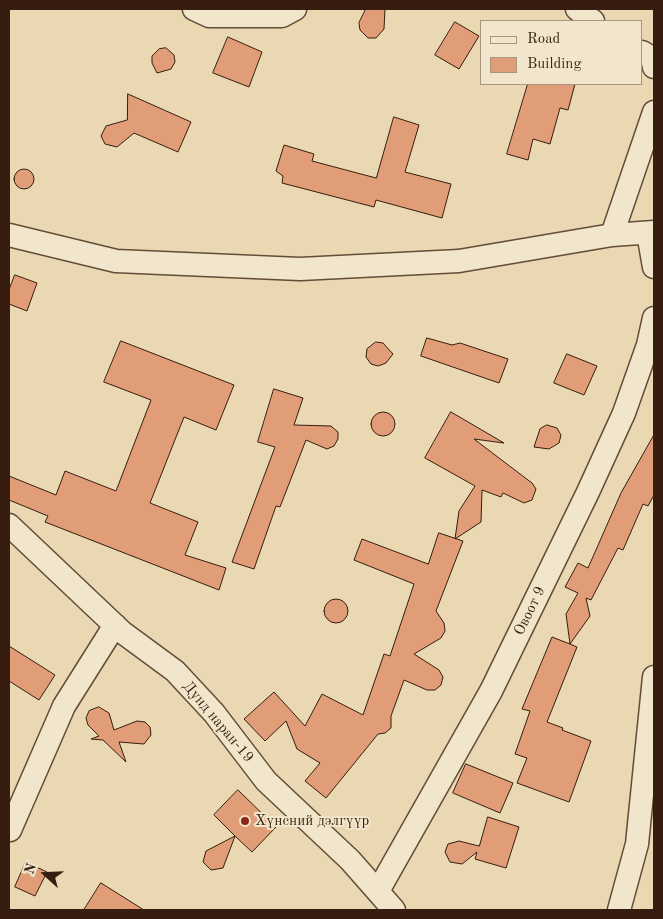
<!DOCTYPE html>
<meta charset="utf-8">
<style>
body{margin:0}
#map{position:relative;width:663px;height:919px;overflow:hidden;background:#e9d8b1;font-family:"Old Standard TT",serif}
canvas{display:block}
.frame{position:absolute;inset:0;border:10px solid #361d0f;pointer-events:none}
.legend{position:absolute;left:480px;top:20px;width:162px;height:65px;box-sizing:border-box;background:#f1e6cc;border:1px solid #a69680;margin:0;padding:6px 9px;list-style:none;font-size:15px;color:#361d0f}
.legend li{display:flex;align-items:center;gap:10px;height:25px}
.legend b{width:25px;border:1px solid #a69680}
.north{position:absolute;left:20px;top:849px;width:50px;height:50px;-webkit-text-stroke:4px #f1e6cc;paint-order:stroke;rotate:290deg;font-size:14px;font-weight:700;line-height:20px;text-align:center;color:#361d0f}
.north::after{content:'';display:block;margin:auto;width:18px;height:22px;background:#361d0f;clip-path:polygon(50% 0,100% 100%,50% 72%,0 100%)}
</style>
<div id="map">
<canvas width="663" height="919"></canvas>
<div class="frame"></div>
<ul class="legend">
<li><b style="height:6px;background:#f1e6cc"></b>Road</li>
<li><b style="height:14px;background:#e09d78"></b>Building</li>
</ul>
<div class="north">N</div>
</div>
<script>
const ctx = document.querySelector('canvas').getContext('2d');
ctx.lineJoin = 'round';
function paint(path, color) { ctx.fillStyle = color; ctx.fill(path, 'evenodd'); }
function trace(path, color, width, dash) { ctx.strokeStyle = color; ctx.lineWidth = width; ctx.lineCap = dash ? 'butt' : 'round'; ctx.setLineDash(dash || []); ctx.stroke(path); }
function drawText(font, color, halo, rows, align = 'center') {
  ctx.font = font + ' "Old Standard TT",serif'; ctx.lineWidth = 4; ctx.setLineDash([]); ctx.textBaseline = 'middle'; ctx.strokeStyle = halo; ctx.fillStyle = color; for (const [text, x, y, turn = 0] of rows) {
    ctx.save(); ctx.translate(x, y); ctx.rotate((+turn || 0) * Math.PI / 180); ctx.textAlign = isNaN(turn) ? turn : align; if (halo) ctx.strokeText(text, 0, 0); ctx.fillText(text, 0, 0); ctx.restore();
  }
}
const building = new Path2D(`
 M366,9h19l-1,20 -8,9h-8l-8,-8 -1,-7z
 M455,22l24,14 -20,33 -24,-14z
 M228,37l34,15 -13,35 -36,-14z
 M166,48l8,7 1,7 -4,7 -14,4 -5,-10v-7l7,-7z
 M528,84h47l-7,26 -8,-2 -10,36 -17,-5 -5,21 -21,-6z
 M128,94l63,28 -13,30 -44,-19 -17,14 -12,-3 -4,-8 5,-10 21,-6z
 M394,117l25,8 -14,47 46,12 -9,34 -66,-18 -2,7 -92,-24 1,-7 -7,-5 8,-26 30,9 -2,7 64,17z
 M14 179a10 10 0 1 1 20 0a10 10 0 1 1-20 0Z
 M15,275l22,8 -10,28 -18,-7v-14z
 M427,338l25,7 8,-2 48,16 -9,24 -78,-27z
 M121,341l113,44 -18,45 -32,-13 -34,86 48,19 -13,33 41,13 -7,22 -174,-68 3,-6 -39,-16v-24l47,19 9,-24 51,20 35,-91 -47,-18z
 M376,342l7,1 10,11 -7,9 -8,3 -7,-2 -5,-7 1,-8z
 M567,354l30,12 -13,29 -30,-12z
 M274,389l29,9 -9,27 37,1 7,6v7l-4,7 -7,3 -21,-9 -26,67 -4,-1 -22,63 -22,-7 43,-115 -17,-5z
 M451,412l53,31 -30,-4 58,44 4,6 -4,11 -8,3 -21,-10 -2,4 -19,-7 -1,32 -26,17 4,-28 16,-25 -50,-28z
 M371 424a12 12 0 1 1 24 0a12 12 0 1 1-24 0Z
 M547,425l10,3 4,7 -2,8 -10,6 -15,-2 6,-18z
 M654,435v60l-6,11 -5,-2 -20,46 -5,-2 -27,52 -5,-2 4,18 -20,28 7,3 -30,75 16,6 -1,2 29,11 -22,61 -52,-19 10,-25 -12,-4 15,-43 -8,-2 30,-72 18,7 -4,-30 12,-21 -13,-6 13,-24 10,5 33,-75z
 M439,533l24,8 -27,70 8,12 1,8 -4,7 -27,16 25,16 4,7 -2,8 -6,5h-8l-23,-10 -13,36v12l-6,5 -7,1 -52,64 -21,-17 15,-18 -23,-14 -11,-28 -21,20 -21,-22 30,-27 31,34 17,-32 41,21 21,-61 6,2 24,-72 -60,-24 8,-21 66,25z
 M324 611a12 12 0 1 1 24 0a12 12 0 1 1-24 0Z
 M9,646l46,29 -16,25 -30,-19z
 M99,707l10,6 5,17 23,-9 8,1 5,5 1,8 -7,9 -25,-2 7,20 -23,-22 -12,-1 8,-3 -11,-11 -2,-7 3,-7z
 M466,764l47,19 -13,30 -47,-20z
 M238,790l38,37 -24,25 -17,-16 -12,32 -12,2 -8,-8 3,-11 29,-15 -21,-21z
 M488,817l31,10 -13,41 -31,-9 2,-7 -15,12 -12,-2 -5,-10 3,-8 11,-3 20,5z
 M26,862l21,10 -12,24 -20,-9z
 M101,883l43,27h-60z`);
paint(building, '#e09d78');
trace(building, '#361d0f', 1);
const street = new Path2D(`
 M194,9l15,7h73l13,-7
 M577,9l16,12
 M642,52l10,6 2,9
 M648,233l6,34
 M9,235l107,26 184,8 159,-8 153,-26 42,-3
 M612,235l42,-123
 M9,525l113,107 53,39 39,42 52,68 84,79 44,50
 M10,830l54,-124 51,-81
 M378,891l113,-200 97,-199 36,-79 24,-68 6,-27
 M619,910l18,-66 17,-167`);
trace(street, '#634c38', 25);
trace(street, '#f1e6cc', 22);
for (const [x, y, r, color] of [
 [245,821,5,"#8f2418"]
]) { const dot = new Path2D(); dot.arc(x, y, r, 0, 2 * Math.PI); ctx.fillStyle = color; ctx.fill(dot); trace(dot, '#f1e6cc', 2); }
drawText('15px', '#361d0f', '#f1e6cc', [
 ["Овоот 9",530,611,-64],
 ["Дунд наран-19",218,722,50]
]);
drawText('15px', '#361d0f', '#f1e6cc', [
 ["Хүнсний дэлгүүр",255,821]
], 'left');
</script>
